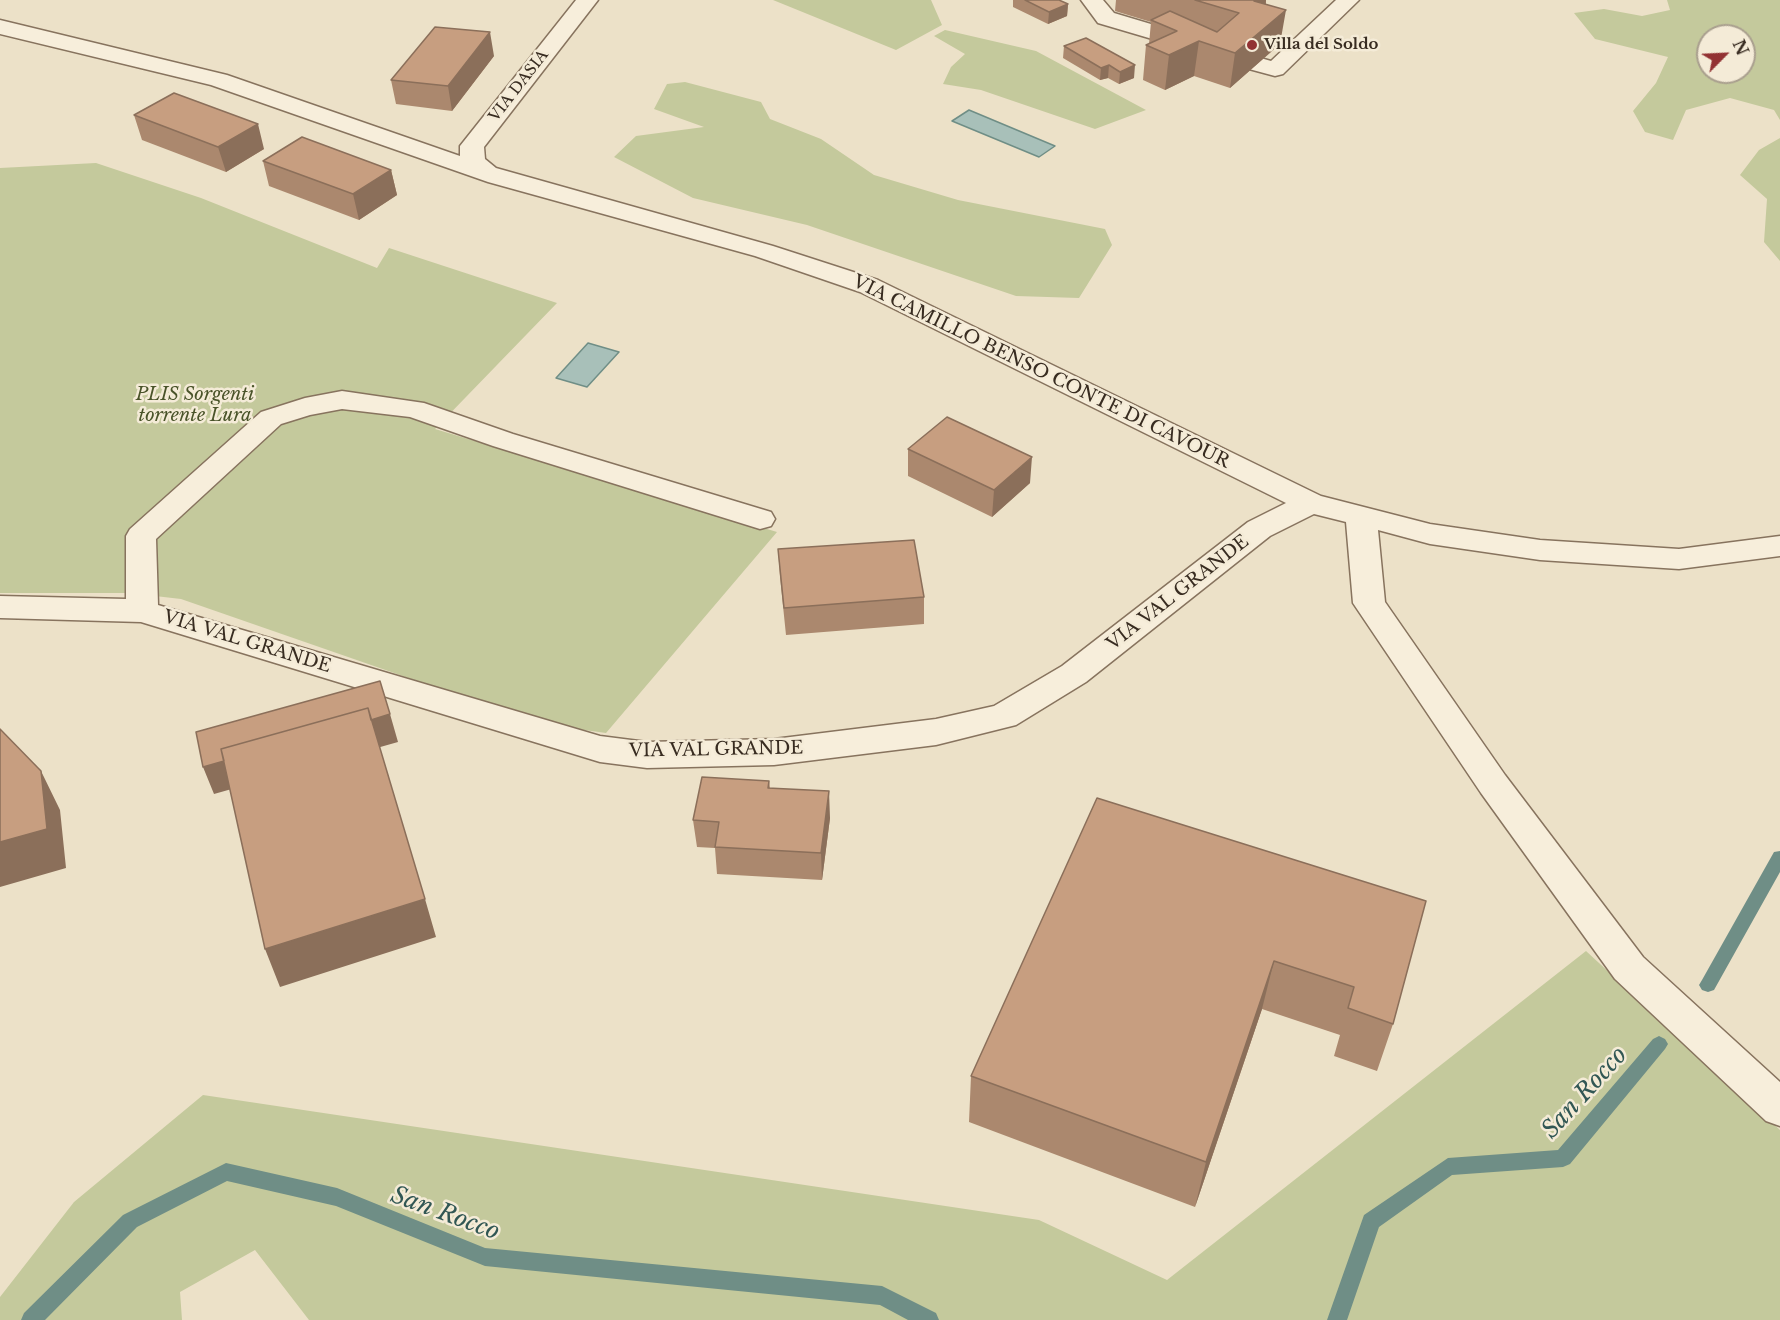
<!DOCTYPE html>
<style>
body{margin:0}
#map{position:relative;width:1780px;height:1320px;overflow:hidden;background:#ece1c8;font-family:"Libre Baskerville",serif}
canvas{display:block}
.north{position:absolute;left:1696px;top:24px;width:60px;height:60px;box-sizing:border-box;background:#f4ebd7;border:2px solid #a99f8e;border-radius:50%;rotate:66deg;font-size:16px;font-weight:700;line-height:24px;text-align:center;color:#382c21}
.north::after{content:'';display:block;margin:auto;width:21px;height:27px;background:#923233;clip-path:polygon(50% 0,100% 100%,50% 72%,0 100%)}
</style>
<div id="map">
<canvas width="1780" height="1320"></canvas>
<div class="north">N</div>
</div>
<script>
const ctx = document.querySelector('canvas').getContext('2d');
ctx.lineJoin = 'round';
function paint(path, color) { ctx.fillStyle = color; ctx.fill(path, 'evenodd'); }
function trace(path, color, width, dash) { ctx.strokeStyle = color; ctx.lineWidth = width; ctx.lineCap = dash ? 'butt' : 'round'; ctx.setLineDash(dash || []); ctx.stroke(path); }
function drawText(font, color, halo, rows, align = 'center') {
  ctx.font = font + ' "Libre Baskerville",serif'; ctx.lineWidth = 5; ctx.setLineDash([]); ctx.textBaseline = 'middle'; ctx.strokeStyle = halo; ctx.fillStyle = color; for (const [text, x, y, turn = 0] of rows) {
    ctx.save(); ctx.translate(x, y); ctx.rotate((+turn || 0) * Math.PI / 180); ctx.textAlign = isNaN(turn) ? turn : align; if (halo) ctx.strokeText(text, 0, 0); ctx.fillText(text, 0, 0); ctx.restore();
  }
}
paint(new Path2D(`
 M773,0h158l11,25 -46,25z
 M1667,0h113v120l-6,-10 -44,-12 -44,12 -13,30 -28,-8 -12,-21 23,-28 12,-26 -73,-18 -21,-26 30,-4 38,7 28,-6zM1708,36h36v36h-36z
 M945,30l91,21 110,59 -51,19 -114,-39 -38,-6 8,-17 14,-13 -31,-18z
 M685,82l76,20 9,17 51,20 53,36 84,25 147,29 7,16 -33,53 -63,-2 -209,-71 -114,-27 -79,-41 22,-21 68,-9 -50,-18 13,-25z
 M1780,138v123l-16,-19 3,-43 -27,-24 19,-25z
 M96,163l105,35 176,70 12,-20 168,55 -122,126 342,103 -171,201 -65,-9 -360,-125 -52,-6h-129v-425z
 M1586,951l194,179v190h-1471l-54,-70 -75,42 2,28h-182v-23l74,-95 129,-107 836,125 128,60z`), '#c4c99c');
const water = new Path2D(`
 M969,110l86,36 -16,11 -87,-36z
 M588,343l31,9 -32,35 -31,-9z`);
paint(water, '#a8c0b9');
trace(water, '#6f8e86', 1.5);
paint(new Path2D(`
 M1780,851v21l-66,118 -6,2 -6,-2 -3,-5 3,-5 72,-128z
 M1659,1036l6,3 3,5 -3,5 -95,115 -7,3 -111,8 -73,52 -32,93h-20l37,-105 84,-57 110,-8 95,-111z
 M226,1163l111,25 148,60 397,38 54,27 3,7h-31l-28,-15 -395,-39 -149,-60 -109,-25 -90,46 -92,93h-24l3,-7 99,-98z`), '#6f8e86');
const minor = new Path2D(`
 M576,0h22l-114,147 1,12 11,9 277,78 105,34 443,216 109,28 110,16 139,9 101,-13v20l-101,13 -139,-9 -110,-16 -52,-14 7,72 120,173 138,182 137,125v44l-14,-5 -151,-142 -134,-186 -128,-190 -7,-81 -32,-8 -44,22 -184,146 -70,43 -80,20 -162,20 -127,3 -47,-6 -459,-140 -141,-4v-22l126,3v-63l4,-7 131,-117 44,-14 37,-7 82,12 89,31 258,78 4,7 -4,7 -11,3 -267,-83 -83,-29 -68,-8 -32,6 -29,9 -125,115 2,66 442,131 47,6 127,-3 162,-20 58,-13 68,-40 186,-144 38,-19 -426,-211 -105,-36 -267,-74 -277,-97 -211,-51v-14l227,55 233,81v-10l4,-5z
 M1081,0h22l11,13 87,26 3,5 -3,5 -8,2 -95,-28z
 M1336,0h23l-76,74 -8,2 -26,-7 -3,-5 3,-5 8,-2 14,4z`);
trace(minor, '#87735e', 3);
paint(minor, '#f7eedb');
paint(new Path2D(`
 M1013,0h46l9,4 -1,12 -19,8 -35,-17z
 M1116,0h150v4l14,40 -50,44 -36,-12 -29,14 -22,-10 3,-35 3,-1 2,-22 -36,-11z
 M1086,38l48,40 -15,6 -11,-6 -8,2 -37,-22 1,-12z
 M494,56l-42,55 -56,-7 -5,-24z
 M134,115l130,34 -38,23 -84,-32z
 M263,161l128,9 6,25 -38,25 -90,-34z
 M908,449l122,34 -38,34 -84,-41z
 M778,549l146,48v27l-138,11 -6,-58z
 M769,781l1,7 60,30 -8,62 -105,-6 -2,-26 -18,-1 -4,-27z
 M1426,901l-33,123 -16,47 -43,-15 6,-21 -78,-26 -67,198 -226,-85 2,-46z`), '#ab886e');
paint(new Path2D(`
 M1255,0h11l-3,26 -14,9z
 M1068,4l-1,12 -19,8 1,-12z
 M1286,10l-6,34 -50,44 5,-35z
 M490,32l4,24 -42,55 -4,-25z
 M1199,41l-5,35 -29,14 4,-35z
 M1109,65l-1,13 -8,2 1,-12z
 M1135,65l-1,13 -15,6 1,-12z
 M258,124l6,25 -38,23 -8,-25z
 M391,170l6,25 -38,25 -6,-26z
 M1032,457l-2,26 -38,34 2,-27z
 M390,714l8,28 -184,52 -11,-27z
 M41,771l19,39 6,58 -66,19v-45z
 M829,791l1,27 -8,62 -1,-27z
 M425,899l11,38 -156,50 -15,-38z
 M1274,961l-12,48 -67,198 11,-45z`), '#8b6f5a');
const building = new Path2D(`
 M1025,0h34l9,4 -19,8z
 M1195,0h60l-1,1 32,9 -51,43 -36,-12 -30,14 -23,-10 31,-14 -26,-11 19,-9 47,21 22,-19z
 M435,27l55,5 -42,54 -57,-6z
 M1086,38l49,27 -15,7 -11,-7 -8,3 -37,-22z
 M174,93l84,31 -40,23 -84,-32z
 M302,137l89,33 -38,24 -90,-33z
 M947,417l85,40 -38,33 -86,-41z
 M914,540l10,57 -140,11 -6,-59z
 M380,681l10,33 -19,6 -3,-12 -147,41 3,12 -21,6 -7,-35z
 M368,708l57,191 -160,50 -44,-200z
 M0,729l41,42 6,58 -47,13z
 M702,777l67,4 -1,7 61,3 -8,62 -106,-6 4,-25 -26,-2z
 M1097,798l329,103 -33,123 -45,-16 6,-21 -80,-26 -68,201 -235,-86z`);
paint(building, '#c79e80');
trace(building, '#8b6f5a', 1.5);
for (const [x, y, r, color] of [
 [1252,45,6,"#923233"]
]) { const dot = new Path2D(); dot.arc(x, y, r, 0, 2 * Math.PI); ctx.fillStyle = color; ctx.fill(dot); trace(dot, '#f4ebd7', 2); }
drawText('bold 15px', '#382c21', '#f4ebd7', [
 ["Villa del Soldo",1264,45]
], 'left');
drawText('15px', '#382c21', '#f4ebd7', [
 ["VIA DASIA",519,86,-52]
]);
drawText('18px', '#382c21', '#f4ebd7', [
 ["VIA CAMILLO BENSO CONTE DI CAVOUR",1041,372,26],
 ["VIA VAL GRANDE",1178,593,-38],
 ["VIA VAL GRANDE",247,642,17],
 ["VIA VAL GRANDE",716,750,-1]
]);
drawText('italic 18px', '#495329', '#f4ebd7', [
 ["PLIS Sorgenti",195,395],
 ["torrente Lura",195,416]
]);
drawText('italic 24px', '#315754', '#f4ebd7', [
 ["San Rocco",1585,1093,-48],
 ["San Rocco",445,1214,20]
]);
</script>
